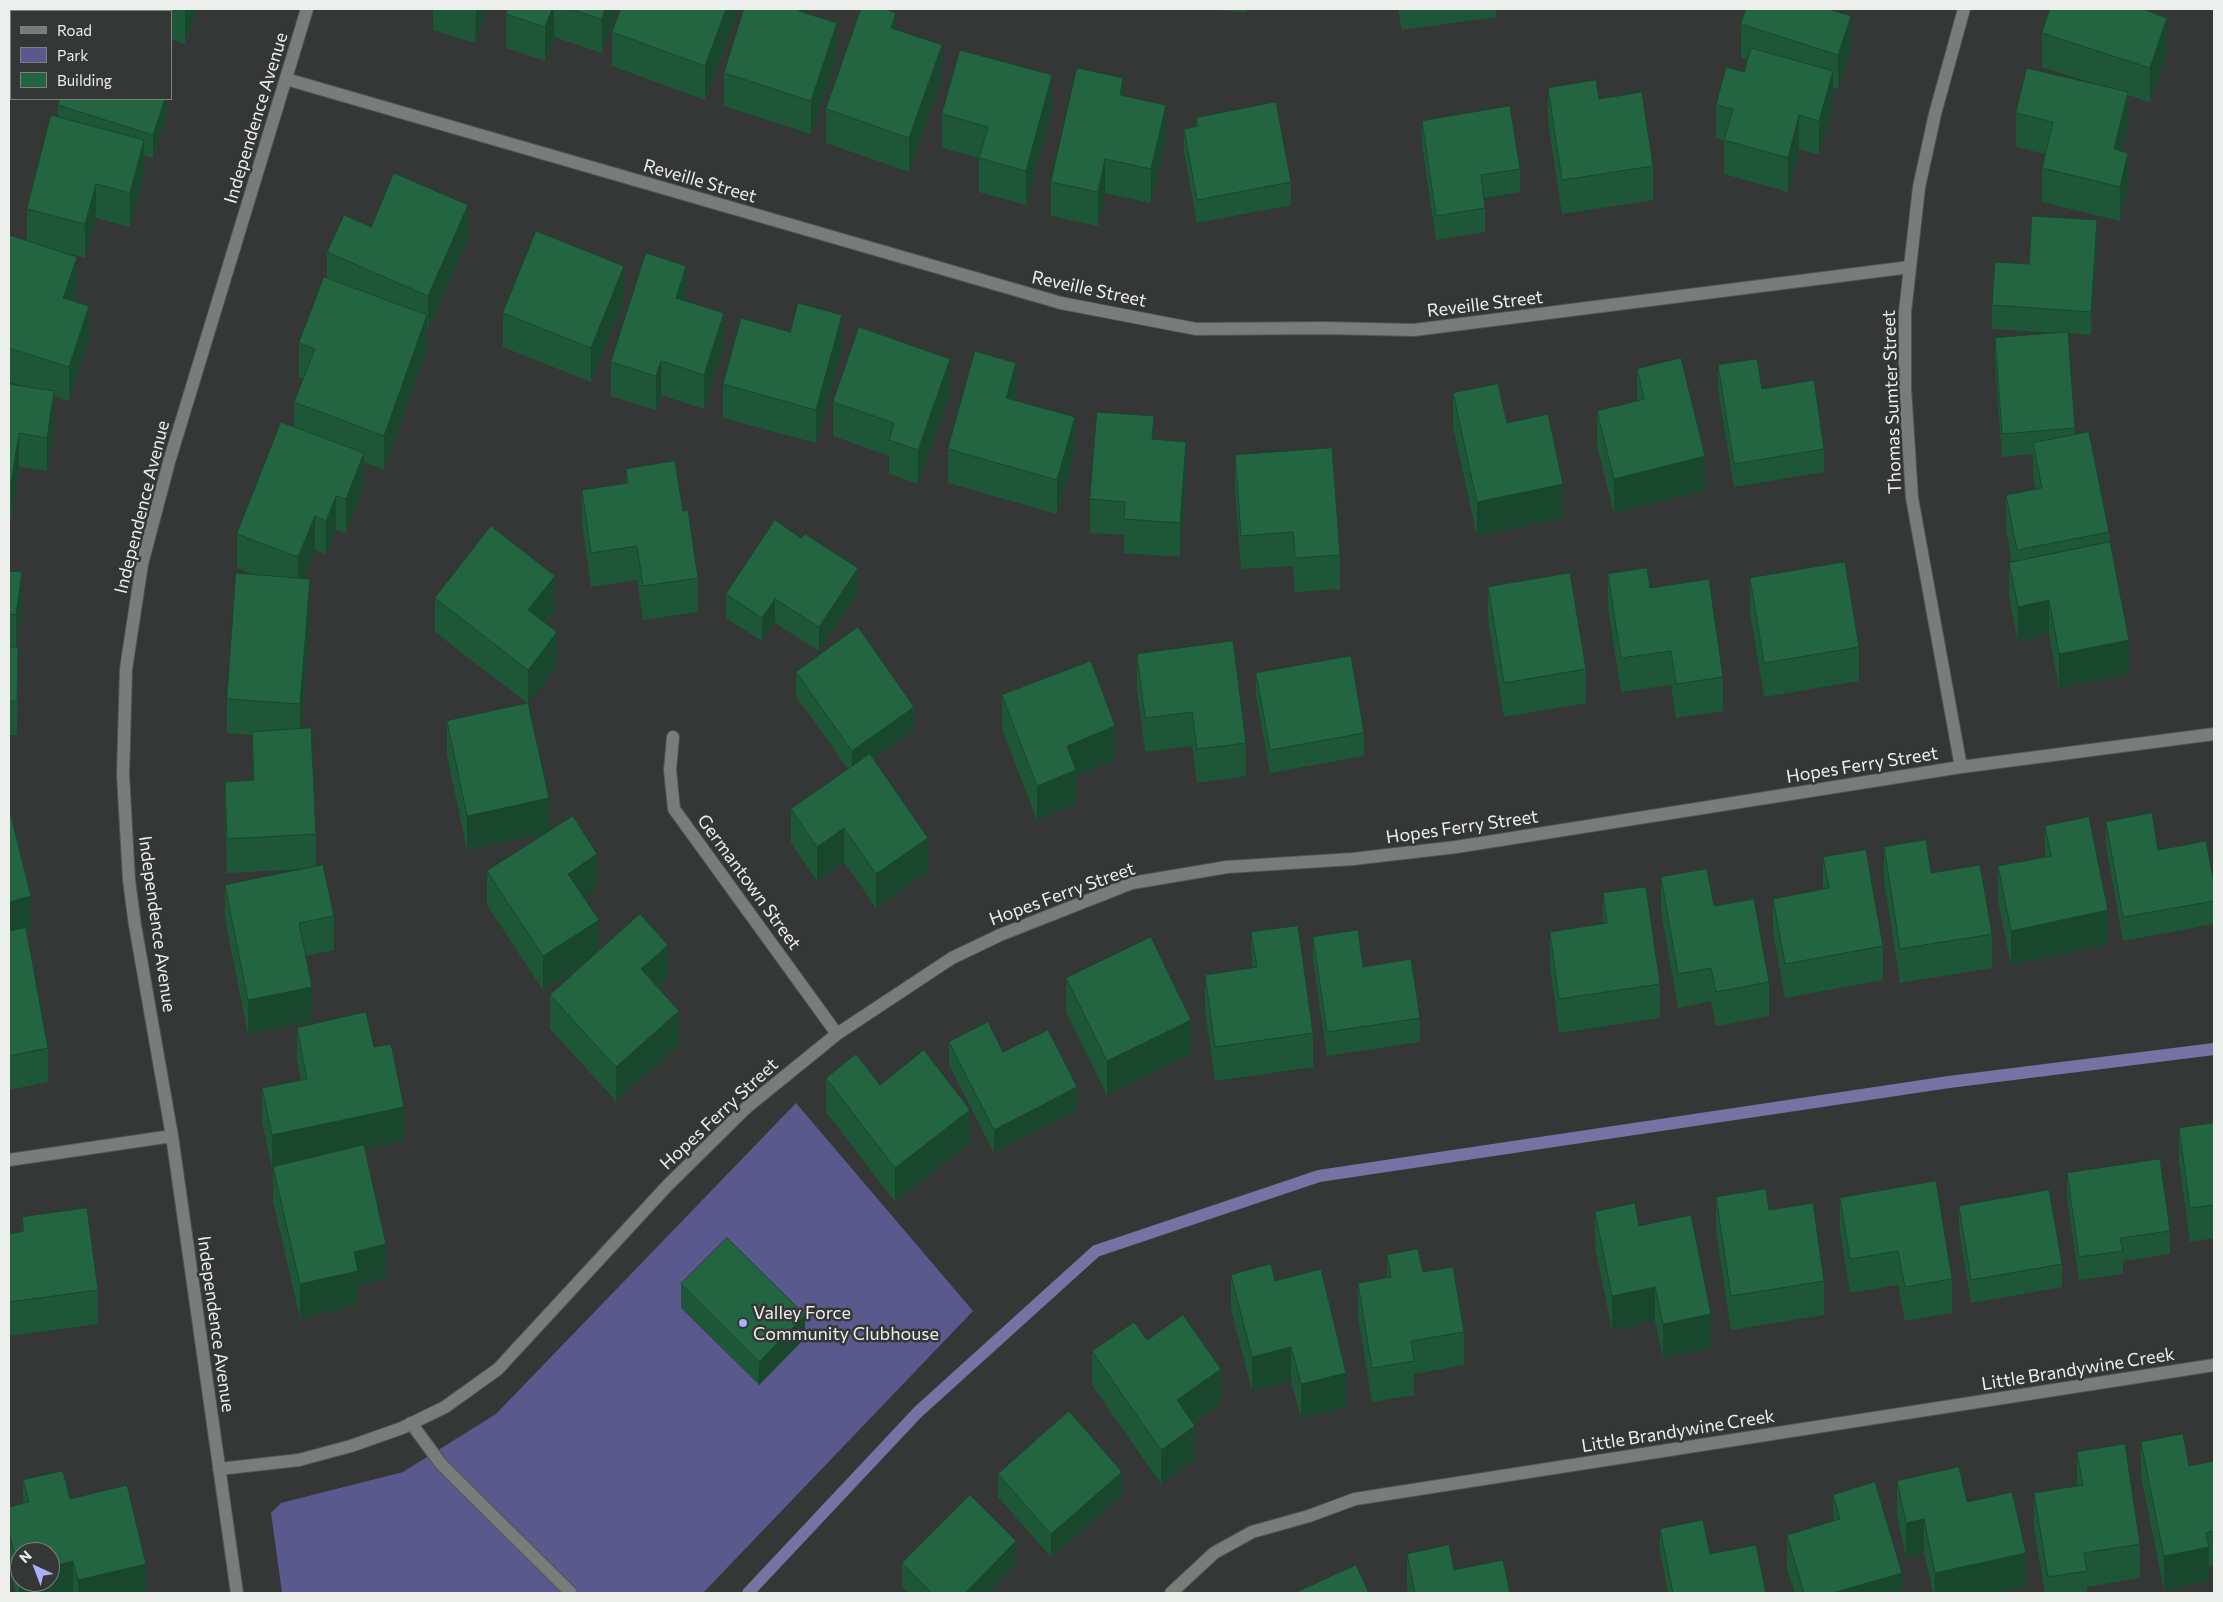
<!DOCTYPE html>
<style>
body{margin:0}
#map{position:relative;width:2223px;height:1602px;overflow:hidden;background:#343735;font-family:Commissioner,sans-serif}
canvas{display:block}
.frame{position:absolute;inset:0;border:10px solid #edefed;pointer-events:none}
.legend{position:absolute;left:10px;top:10px;width:162px;height:90px;box-sizing:border-box;background:#343735;border:1px solid #7e817f;margin:0;padding:6px 9px;list-style:none;font-size:15px;color:#edefed}
.legend li{display:flex;align-items:center;gap:10px;height:25px}
.legend b{width:25px;border:1px solid #7e817f}
.north{position:absolute;left:10px;top:1542px;width:50px;height:50px;box-sizing:border-box;background:#343735;border:1px solid #7e817f;border-radius:50%;rotate:317deg;font-size:14px;font-weight:700;line-height:20px;text-align:center;color:#edefed}
.north::after{content:'';display:block;margin:auto;width:18px;height:22px;background:#adaffb;clip-path:polygon(50% 0,100% 100%,50% 72%,0 100%)}
</style>
<div id="map">
<canvas width="2223" height="1602"></canvas>
<div class="frame"></div>
<ul class="legend">
<li><b style="height:6px;background:#797d7a"></b>Road</li>
<li><b style="height:14px;background:#59598d"></b>Park</li>
<li><b style="height:14px;background:#236541"></b>Building</li>
</ul>
<div class="north">N</div>
</div>
<script>
const ctx = document.querySelector('canvas').getContext('2d');
ctx.lineJoin = 'round';
function paint(path, color) { ctx.fillStyle = color; ctx.fill(path, 'evenodd'); }
function trace(path, color, width, dash) { ctx.strokeStyle = color; ctx.lineWidth = width; ctx.lineCap = dash ? 'butt' : 'round'; ctx.setLineDash(dash || []); ctx.stroke(path); }
function drawText(font, color, halo, rows, align = 'center') {
  ctx.font = font + ' Commissioner,sans-serif'; ctx.lineWidth = 5; ctx.setLineDash([]); ctx.textBaseline = 'middle'; ctx.strokeStyle = halo; ctx.fillStyle = color; for (const [text, x, y, turn = 0] of rows) {
    ctx.save(); ctx.translate(x, y); ctx.rotate((+turn || 0) * Math.PI / 180); ctx.textAlign = isNaN(turn) ? turn : align; if (halo) ctx.strokeText(text, 0, 0); ctx.fillText(text, 0, 0); ctx.restore();
  }
}
paint(new Path2D(`
 M796,1103l177,208 -270,282h-421l-11,-80 10,-10 122,-31 93,-58z`), '#59598d');
trace(new Path2D(`
 M748,1593l170,-181 178,-161 223,-75 630,-94 265,-33`), '#7573a3', 12);
const minor = new Path2D(`
 M286,79l775,224 135,26 130,-1 88,2 496,-63
 M673,737l-3,33 4,39 163,225
 M1961,767l-49,-269 -7,-110v-76l14,-125 16,-73 29,-105
 M9,1160l163,-24
 M411,1423l30,41 130,129
 M219,1469l80,-9 52,-14 51,-18 43,-21 53,-38 169,-183 80,-79 90,-73 115,-76 48,-23 132,-52 95,-16 126,-8 103,-12 505,-80 253,-33
 M237,1593l-65,-457 -37,-211 -6,-45 -6,-105 3,-106 16,-105 27,-102 138,-453
 M1171,1593l43,-40 38,-21 57,-16 46,-17 859,-134`);
trace(minor, '#525552', 14);
trace(minor, '#797d7a', 12);
paint(new Path2D(`
 M84,9h113l-12,35 -14,-5v-28h-80z
 M433,9h54l-12,34 -42,-13z
 M508,9h109l-15,44 -48,-16 -9,24 -39,-13v-34z
 M736,9v9l-31,82 -93,-34v-34z
 M805,9v4l32,44 -26,77 -87,-28v-33z
 M1200,9h46v3z
 M1398,9h98v8l-94,13z
 M2050,9h106l-1,5 12,38 -17,50 -22,-7v31l-6,25 6,36 -8,34 -78,-19v-34l3,-14 -29,-7v-34l79,-29 -53,-17v-34z
 M1741,24l110,26 -13,39 -5,-1v17l-14,50 -20,-6 -11,43 -64,-18v-33l-8,-3v-33l28,-33 3,-12 -6,-2z
 M896,29l46,50 -33,93 -83,-29v-34z
 M1548,88l51,11 54,67v34l-91,14 -14,-92z
 M1123,96l43,43 -15,64 -46,-10 -7,33 -47,-10v-34z
 M167,99v16l-14,43 -9,-2v18l-14,53 -34,-9 -11,40 -30,-8 22,41 -3,10 15,39 -20,61 -15,-5v29l-7,46 -28,-4 -8,51h-2v-134l13,2 -13,-4v-147l18,6v-32l31,-92v-12z
 M1052,109l-26,96 -47,-13v-34l-37,-10v-34z
 M1196,118l95,64v23l-94,18 -13,-71v-23l12,-2z
 M1422,121l98,48v23l-36,6 1,10v24l-49,8 -14,-96z
 M468,239l-40,91h-1v19l-43,121 -20,-8v25l-18,46 -10,-3 -10,25 -11,-5 -12,28 7,35 -9,116 15,105v33l18,49v34l-28,6 6,65 -64,13 -23,-115v-34l79,-16 -77,4 -2,-58v-33l28,-2 -1,-45 -25,-2v-34l28,-124 -18,-7v-34l57,-107v-25l9,-24 -4,-1v-34l28,-65v-26z
 M2097,243l-6,92 -23,-2 7,102 34,97v10l20,132 -70,14 -10,-54 -31,7 -9,-44v-34h3l-6,-34v-34l30,-6 -3,-12v-23l-31,3 -7,-96v-23l62,-5 -65,-4v-24z
 M624,300l-33,82 -88,-35v-34z
 M686,301l38,46 -20,62 -43,-14 -5,15 -45,-14v-34z
 M790,332l52,17 -26,94 -93,-25v-34z
 M1718,365l44,24 62,60v23l-90,15 -16,-99z
 M1637,369l68,121 -91,23 -17,-68v-34l40,-10z
 M950,393l-32,91 -29,-10v-18l-56,-20v-34z
 M1453,393l54,30 56,95 -86,18 -24,-109z
 M1016,397l-1,3 60,51 -18,63 -109,-31v-34z
 M1154,440l32,36 -6,81 -56,-4v-18l-34,-2v-34z
 M1235,455l105,100v34l-45,3 -2,-26 -52,3 -6,-80z
 M626,469l57,42 15,67v34l-55,8 -6,-40 -46,7 -9,-63v-34l44,-6z
 M9,571l13,35 -6,41h2l-1,88h-8z
 M1608,574l42,14 73,89v34l-47,7 -5,-33 -50,7 -13,-84z
 M1750,578l109,69v34l-95,16 -14,-85z
 M1488,587l98,82v34l-82,14 -16,-96z
 M858,592l-39,59 -44,-28 -13,18 -36,-23v-24z
 M435,598l120,12 -10,13 12,43 -29,37 21,129 48,56 -14,9 16,54 69,28 -10,9 21,57 -63,56 -66,-72v-34l37,-33 -44,28 -56,-85v-34l60,-38 -80,17 -20,-95v-34l80,-18 -92,-71z
 M1137,654l109,89v33l-49,7 -5,-37 -47,6 -8,-64z
 M796,672l118,58 -41,29 55,113 -52,36 -32,-46 -27,19 -26,-38v-34l57,-40 -52,-73z
 M1256,673l108,60v23l-94,17 -14,-77z
 M1002,695l113,65 -39,16v28l-39,16 -35,-91z
 M9,808l22,122 -5,2 22,116v34l-39,8z
 M2106,822l52,28 56,33v41l-91,17 -17,-96z
 M2045,826l63,118 -97,21 -13,-65v-34l47,-9z
 M1884,847l47,26 61,61v34l-92,15 -16,-102z
 M1823,857l60,89v34l-98,18 -12,-66v-33l50,-10z
 M1661,877l53,29 55,76v34l-53,10 -5,-25 -33,7 -17,-97z
 M1603,893l57,91v34l-101,15 -9,-67v-34l53,-8z
 M1251,932l62,101v34l-98,14 -10,-72v-34l47,-7z
 M1313,937l50,30 57,51v24l-93,14 -14,-96z
 M1066,978l125,76 -84,41 -41,-83z
 M297,1028l77,19 30,94 -39,8 21,129 -28,7v20l-58,13 -27,-117v-32h-1l-10,-47v-34l39,-8 -4,-19z
 M949,1042l54,10 74,58 -83,43 -45,-88z
 M826,1078l54,7 90,58 -75,59 -69,-90z
 M2214,1123v115l-24,4 -11,-80v-34z
 M2067,1173l103,58v23l-47,7v13l-44,6 -12,-84z
 M1716,1197l108,84v34l-93,15 -15,-99z
 M1840,1198l112,81v34l-47,8 -7,-36 -48,8 -10,-62z
 M1959,1206l103,58v23l-91,16 -12,-73z
 M1595,1212l44,14 72,122 -48,10 -8,-37 -43,9 -17,-84z
 M22,1217l76,73v34l-89,12v-102l13,-2z
 M1387,1255l36,17 41,60v33l-50,9v21l-42,7 -14,-85v-34l29,-5z
 M1231,1275l44,6 71,126 -45,11 -10,-37 -39,10 -21,-82z
 M681,1284l124,54 -46,47 -78,-77z
 M1147,1340l74,63 -28,20 2,37 -34,24 -69,-99v-34z
 M2141,1442l48,24 25,-5v104l-5,1v15l-45,9 -23,-114z
 M2077,1452l63,92v34l-53,9v6h-42l-11,-66v-34l43,-7z
 M998,1474l124,21 -71,62 -53,-60z
 M23,1480l47,19 76,94h-130l-7,-28v-58l14,-3z
 M1897,1481l70,21 59,85 -30,6h-63l-9,-40 -18,4 -9,-42z
 M1833,1495l69,98h-107l-8,-24v-34l46,-14z
 M1660,1529l50,25 56,39h-98l-8,-41z
 M1407,1554l47,16 56,23h-102l-1,-5z
 M902,1563l114,1 -28,29h-79l-7,-6z`), '#1e5738');
paint(new Path2D(`
 M186,9h11l-12,35v-34z
 M476,9h11l-12,34z
 M552,9h2v28l-9,24v-34z
 M605,9h12l-15,44v-34z
 M726,9h10v9l-31,82v-34z
 M800,9h5v19l-6,-17z
 M2145,9h11l-11,35z
 M896,13v34l-5,-19z
 M1851,16v34l-13,39v-34z
 M2167,18v34l-17,50v-34z
 M837,23v34l-26,77v-33z
 M942,45v34l-33,93v-34z
 M1833,71v34l-14,50v-34z
 M1052,75v34l-26,96v-34z
 M1123,78v34l-3,-17z
 M2128,92v34l-14,57v-34z
 M165,99h2v16l-14,43v-23z
 M1166,105v34l-15,64v-34z
 M1799,115v34l-11,43v-34z
 M144,140v34l-14,53v-34z
 M2128,153v34l-8,34v-34z
 M1105,159v34l-7,33v-34z
 M96,184v34l-11,40v-34z
 M468,205v34l-40,91v-34z
 M2097,220v23l-6,92v-23z
 M77,257v34l-14,41v-34z
 M624,266v34l-33,82v-34z
 M686,266v34l-10,32v-34z
 M89,306v34l-20,61v-34z
 M724,313v34l-20,62v-34z
 M427,315v34l-43,121v-34z
 M842,315v34l-26,94v-33z
 M950,359v34l-32,91v-34z
 M661,361v34l-5,15v-34z
 M1016,363v34l-10,35v-34z
 M54,391v34l-7,46v-33z
 M1154,416v34l-2,-11z
 M1075,417v34l-18,63v-34z
 M19,433v34l-8,51v-34z
 M1186,442v34l-6,81v-34z
 M364,453v34l-18,46v-34z
 M1705,456v34l-91,23v-34z
 M1563,484v34l-86,18v-34z
 M336,496v34l-10,25v-34z
 M315,516v34l-17,41v-34z
 M858,568v24l-39,59v-24z
 M22,572v34l-6,43v-34z
 M555,576v34l-27,34v-34z
 M310,579v34l-10,125v-34z
 M775,599v24l-13,18v-23z
 M2049,600v34l-31,7v-34z
 M557,632v34l-29,38v-34z
 M2129,640v34l-70,14v-34z
 M914,707v23l-62,44v-23z
 M1115,726v34l-39,16v28l-39,16v-34l30,-40z
 M549,798v34l-82,18v-34z
 M844,828v34l-27,19v-34z
 M928,838v34l-52,36v-34z
 M597,854v34l-29,20v-34z
 M31,896v34l-22,6v-34z
 M2108,910v34l-97,21v-34z
 M599,920v34l-56,36v-34z
 M668,945v34l-27,24v-34z
 M312,987v34l-64,13v-34z
 M679,1011v34l-63,56v-34z
 M1191,1020v34l-84,41v-34z
 M1077,1087v23l-83,43v-23z
 M404,1107v34l-132,28v-34z
 M970,1110v33l-75,59v-34z
 M386,1244v34l-28,7v20l-58,13v-34l54,-32z
 M1655,1287v34l-43,9v-34z
 M1711,1314v34l-48,10v-34z
 M805,1315v23l-46,47v-23z
 M1291,1347v34l-39,10v-34z
 M1221,1369v34l-44,31v-34z
 M1346,1373v34l-45,11v-34z
 M1195,1426v34l-34,24v-34z
 M1122,1472v23l-71,62v-23z
 M1924,1519v34l-18,4v-34z
 M1016,1541v23l-28,29h-23z
 M2209,1547v34l-45,9v-34z
 M2026,1553v34l-30,6h-61v-20z
 M73,1561v32h-54v-18h1v7h30v-15z
 M146,1564v29h-68v-13z
 M1902,1573v20h-70z`), '#18472e');
const building = new Path2D(`
 M508,9h44l-7,18 -39,-13z
 M571,9h34l-3,10z
 M621,9h105l-21,57 -93,-34z
 M744,9h56l-1,2 38,12 -26,78 -87,-28z
 M861,9h23l12,4 -5,15 51,17 -33,93 -83,-29z
 M1746,9h82l23,7 -13,39 -97,-31z
 M2050,9h95v1l22,8 -17,50 -108,-35z
 M1751,48l82,23 -14,50 -20,-6 -11,43 -64,-18 9,-31 -17,-4 10,-38 18,5z
 M960,50l92,25 -26,96 -47,-13 9,-31 -46,-13z
 M1077,68l46,10 -3,17 46,10 -15,64 -46,-10 -7,33 -47,-10z
 M2027,68l101,24 -14,57 14,4 -8,34 -78,-19 11,-46 -37,-9z
 M1596,80l3,19 43,-7 11,74 -91,14 -14,-92z
 M60,99h105l-12,36 -95,-30z
 M1276,102l15,80 -94,18 -13,-71 14,-3 -2,-8z
 M1510,106l10,63 -39,6 4,33 -49,8 -14,-95z
 M51,115l93,25 -14,53 -34,-9 -11,40 -58,-15z
 M394,173l74,32 -40,91 -101,-44 17,-37 27,12z
 M2032,216l65,4 -6,92 -99,-7 3,-43 34,2z
 M536,231l88,35 -33,82 -88,-35z
 M9,235l68,22 -14,41 26,8 -20,61 -60,-19z
 M646,253l40,13 -10,32 48,15 -20,62 -43,-14 -5,15 -45,-14z
 M324,277l103,38 -43,121 -90,-34 21,-53 -16,-6z
 M798,303l44,12 -26,95 -93,-26 18,-66 49,14z
 M859,327l91,32 -32,91 -29,-10 5,-17 -61,-21z
 M2068,332l7,96 -73,6 -7,-96z
 M975,351l41,12 -10,35 69,19 -18,63 -109,-31z
 M1681,358l24,98 -91,23 -17,-68 47,-12 -7,-30z
 M1757,359l5,30 52,-9 10,69 -90,15 -16,-99z
 M9,384l45,7 -7,47 -28,-5 -8,51h-2z
 M1498,384l9,39 41,-9 15,70 -86,18 -24,-109z
 M1097,412l57,4 -2,23 34,3 -6,81 -56,-4 1,-17 -35,-3z
 M281,422l83,31 -18,46 -10,-3 -10,25 -11,-5 -17,41 -61,-23z
 M2089,432l20,100 -92,18 -11,-55 36,-7 -9,-45z
 M1332,448l8,107 -45,3 -2,-26 -52,4 -6,-81z
 M675,461l8,50 5,-1 10,68 -55,8 -6,-40 -46,7 -9,-63 46,-7 -2,-14z
 M775,520l26,18 4,-4 53,34 -39,59 -44,-28 -13,19 -36,-24z
 M491,526l64,50 -27,34 29,22 -29,38 -93,-72z
 M2110,542l19,98 -70,14 -10,-54 -31,7 -9,-44z
 M1845,562l14,85 -95,16 -14,-85z
 M1647,568l3,20 59,-9 14,98 -47,7 -5,-33 -50,7 -13,-84z
 M9,571l13,1 -6,43 -7,-1z
 M236,573l74,6 -10,125 -73,-5z
 M1570,573l16,96 -82,14 -16,-96z
 M858,627l56,80 -62,44 -56,-79z
 M1233,641l13,102 -49,6 -5,-37 -47,6 -8,-64z
 M9,647h9l-1,54h-8z
 M1351,656l13,77 -94,17 -14,-77z
 M1091,661l24,65 -48,20 9,24 -39,16 -35,-91z
 M528,703l21,95 -82,18 -20,-95z
 M311,728l5,106 -89,5 -2,-57 29,-2 -2,-48z
 M870,754l58,84 -52,36 -32,-46 -27,19 -26,-38z
 M9,808l22,88 -22,6z
 M2152,813l6,37 48,-9 8,42v18l-91,16 -17,-95z
 M573,816l24,38 -29,20 31,46 -56,36 -56,-85z
 M2089,817l19,93 -97,21 -13,-65 53,-10 -6,-30z
 M1926,840l5,33 49,-8 12,69 -92,15 -16,-102z
 M1866,850l17,96 -98,18 -12,-65 56,-11 -6,-31z
 M323,865l11,51 -35,7 13,64 -64,13 -23,-115z
 M1707,869l7,37 40,-7 15,83 -53,10 -5,-24 -33,6 -17,-97z
 M1646,887l14,97 -101,15 -9,-67 57,-9 -4,-30z
 M640,914l28,31 -27,24 38,42 -63,56 -66,-72z
 M1298,926l15,107 -98,14 -10,-72 52,-8 -6,-35z
 M26,928l22,120 -39,8v-125z
 M1358,930l5,37 48,-8 9,59 -93,14 -14,-95z
 M1151,937l40,83 -84,41 -41,-83z
 M366,1012l8,35 17,-3 13,63 -132,28 -10,-47 45,-9 -10,-51z
 M988,1022l15,30 45,-22 29,57 -83,43 -45,-88z
 M924,1050l46,60 -75,58 -69,-90 30,-24 24,31z
 M2214,1123v82l-24,3 -11,-80z
 M364,1145l22,99 -32,8 4,19 -58,13 -27,-117z
 M2160,1159l10,72 -50,7 3,13 -44,6 -12,-84z
 M1936,1181l16,98 -47,8 -7,-36 -48,8 -10,-61z
 M1766,1189l3,21 44,-7 11,78 -93,15 -15,-99z
 M2049,1190l13,74 -91,16 -12,-74z
 M1635,1203l4,23 52,-11 20,99 -48,10 -8,-37 -43,9 -17,-84z
 M87,1208l11,82 -89,12v-68l15,-3 -2,-14z
 M727,1238l78,77 -46,47 -78,-78z
 M1418,1249l5,23 30,-5 11,65 -53,9 3,20 -42,7 -14,-85 33,-6 -4,-22z
 M1271,1264l4,17 46,-12 25,104 -45,11 -10,-37 -39,10 -21,-82z
 M1183,1315l38,54 -44,31 18,26 -34,24 -69,-99 42,-29 13,18z
 M1069,1411l53,61 -71,62 -53,-60z
 M2183,1434l6,32 25,-5v70l-8,2 3,14 -45,9 -23,-114z
 M2125,1444l15,100 -56,9 3,18 -39,6 -14,-84 49,-8 -6,-33z
 M1959,1467l8,35 45,-10 14,61 -91,20 -11,-54 -18,4 -9,-42z
 M63,1471l7,28 57,-14 19,79 -68,16 -5,-19 -23,6v-15h-30v23h-1l-10,-44v-24l20,-5 -6,-22z
 M1875,1482l27,91 -70,20h-28l-17,-58 53,-16 -7,-24z
 M970,1495l46,46 -51,52h-33l-30,-30z
 M1703,1520l7,34 46,-9 10,48h-93l-13,-64z
 M1449,1545l5,25 49,-10 7,33h-95l-8,-39z
 M1356,1565l13,28h-74z`);
paint(building, '#236541');
trace(building, '#18472e', 1);
for (const [x, y, r, color] of [
 [743,1323,5,"#adaffb"]
]) { const dot = new Path2D(); dot.arc(x, y, r, 0, 2 * Math.PI); ctx.fillStyle = color; ctx.fill(dot); trace(dot, '#343735', 2); }
drawText('18px', '#edefed', '#343735', [
 ["Independence Avenue",256,118,-73],
 ["Reveille Street",700,181,16],
 ["Reveille Street",1089,289,12],
 ["Reveille Street",1485,304,-7],
 ["Thomas Sumter Street",1892,402,-92],
 ["Independence Avenue",142,507,-76],
 ["Hopes Ferry Street",1862,765,-9],
 ["Hopes Ferry Street",1462,827,-8],
 ["Germantown Street",749,882,54],
 ["Hopes Ferry Street",1062,894,-20],
 ["Independence Avenue",157,924,82],
 ["Hopes Ferry Street",719,1114,-43],
 ["Independence Avenue",216,1324,82],
 ["Little Brandywine Creek",2078,1369,-9],
 ["Little Brandywine Creek",1678,1431,-9]
]);
drawText('18px', '#edefed', '#343735', [
 ["Valley Force",753,1313],
 ["Community Clubhouse",753,1334]
], 'left');
</script>
